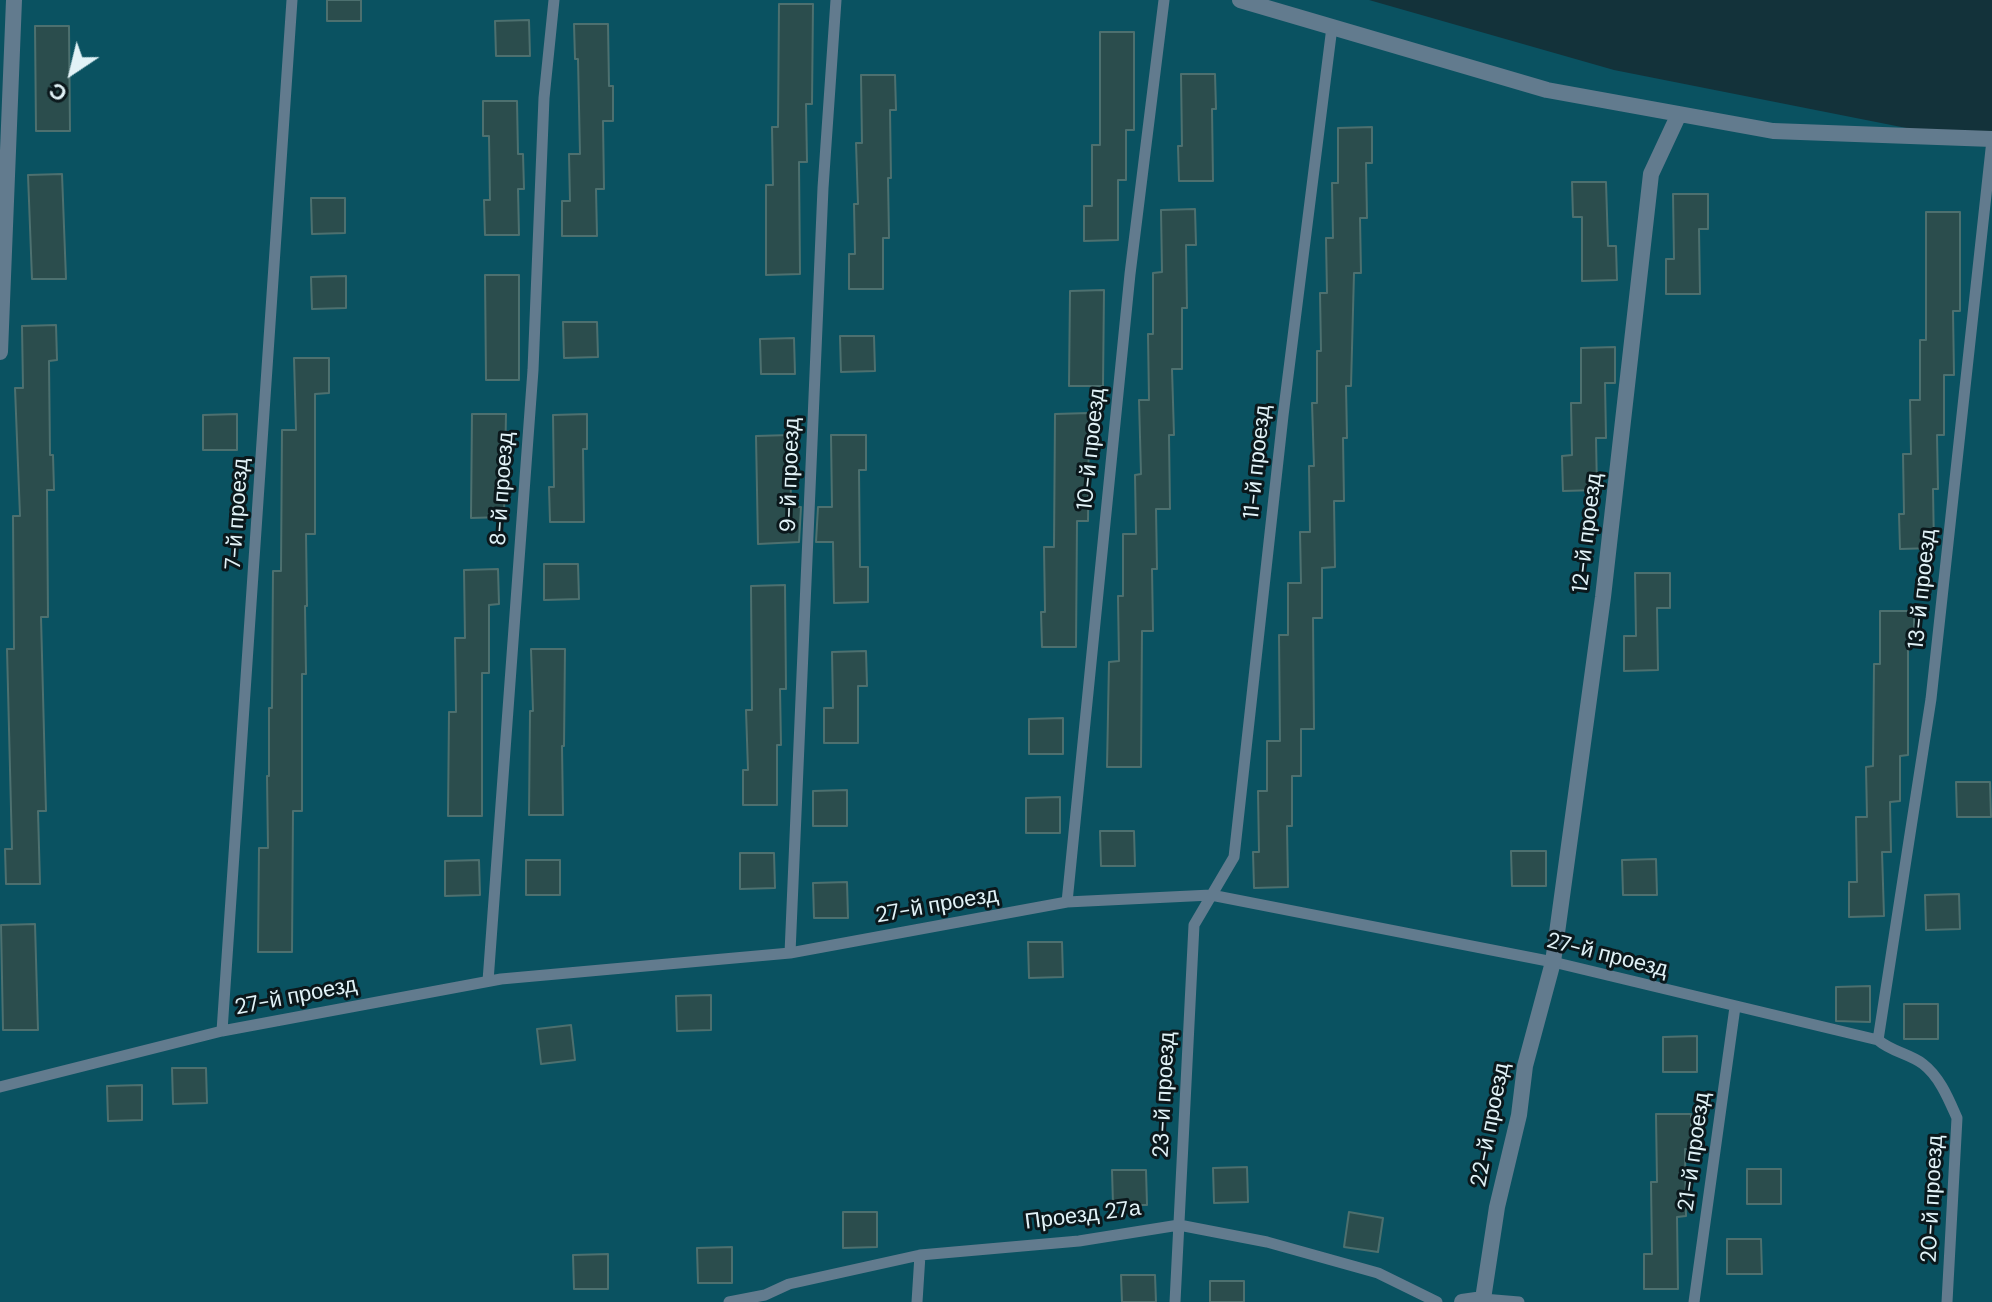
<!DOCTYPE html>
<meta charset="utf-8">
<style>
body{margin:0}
#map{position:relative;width:1992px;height:1302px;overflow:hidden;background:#13323a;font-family:"DM Sans",sans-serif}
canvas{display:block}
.north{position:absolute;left:32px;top:32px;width:80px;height:80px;-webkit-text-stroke:6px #0b181c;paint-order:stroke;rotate:215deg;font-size:22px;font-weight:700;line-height:32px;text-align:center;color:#e1f2f7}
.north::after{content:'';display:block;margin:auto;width:28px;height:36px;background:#e1f2f7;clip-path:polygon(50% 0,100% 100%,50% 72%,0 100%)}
</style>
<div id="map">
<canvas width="1992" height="1302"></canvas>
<div class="north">С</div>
</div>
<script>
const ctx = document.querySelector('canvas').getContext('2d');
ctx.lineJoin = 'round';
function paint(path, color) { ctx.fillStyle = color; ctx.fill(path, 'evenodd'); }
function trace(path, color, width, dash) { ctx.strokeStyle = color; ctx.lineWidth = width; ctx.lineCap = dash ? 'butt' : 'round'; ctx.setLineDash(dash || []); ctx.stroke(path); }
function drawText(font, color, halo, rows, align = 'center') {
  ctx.font = font + ' "DM Sans",sans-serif'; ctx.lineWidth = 6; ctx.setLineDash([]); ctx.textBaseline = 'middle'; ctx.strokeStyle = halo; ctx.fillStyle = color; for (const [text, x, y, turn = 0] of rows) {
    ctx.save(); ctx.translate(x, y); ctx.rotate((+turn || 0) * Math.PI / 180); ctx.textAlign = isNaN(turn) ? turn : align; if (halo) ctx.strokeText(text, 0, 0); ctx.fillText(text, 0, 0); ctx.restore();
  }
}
paint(new Path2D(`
 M0,0h1369l245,70 378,75v1157h-1992z`), '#0a5261');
const building = new Path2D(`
 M327,0h34v21h-34z
 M779,4h34l-1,100h-6l1,58h-8l1,112 -34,1v-90h7l-1,-58h6z
 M529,20l1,36h-34l-1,-35z
 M574,24h34l1,62h4v35h-10l1,68h-8l1,47h-35v-35h8l-1,-47h11l-2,-95h-3z
 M35,26h34l1,105h-34z
 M1100,32h34v98h-8v50h-8v60l-34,1v-35h8v-61h8z
 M1181,74h34l1,35h-4l1,72h-34l-1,-35h4z
 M861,75h34l1,35h-6l1,68h-3l1,60h-6v51h-34v-35h6l-1,-50h4l-2,-61h6z
 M483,101h34l1,53h5l1,35h-6l1,46h-34l-1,-35h6l-1,-64h-6z
 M1372,127v36h-6l1,55h-7l1,55h-7l-3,113h-5l1,52h-4l1,63h-10l1,66 -13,1v50h-9l1,111h-13v47h-9v50h-5l1,61 -34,1 -1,-36h6l-1,-61h9v-50h13l-1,-106h9v-52h13l-1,-51h10l-1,-66h5l-2,-63h5v-52h4l-1,-58h7l-1,-55h7l-1,-55h6v-55z
 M62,174l4,105h-34l-4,-104z
 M1572,182h34l2,64h8l1,34 -35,1v-64h-9z
 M1673,194h35v35h-9l1,65h-34v-35h8z
 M311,198h34v35l-33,1z
 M1195,209l1,36h-10l1,63h-5v61h-10l2,66h-5l1,74h-14l1,60h-5l1,62h-11l-1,136h-34l2,-105 10,-1 -1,-65h5v-62h13l-1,-59 6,-1 -2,-74h10l-1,-66h5v-61l9,-1 -1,-62z
 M1926,212h34v99h-7l1,64h-10v60h-7l1,54h-5l1,59 -34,1 -1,-35h5l-1,-60h8l-1,-54h10v-60h6z
 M485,275h34v105h-33z
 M346,276v32l-34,1 -1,-32z
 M1104,290l-1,96h-34l1,-95z
 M563,322h34l1,35 -34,1z
 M56,325l1,35 -8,1 1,94h3l1,35h-7l1,127h-7l5,194h-8l2,73h-34l-1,-35h7l-5,-200h7l-1,-133h7l-5,-128h8l-1,-62z
 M840,336h34l1,35 -34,1z
 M794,338l1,36h-34l-1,-35z
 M1615,347v36h-10l1,55h-10l1,52 -34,1 -1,-35 10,-1 -1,-52h10v-55z
 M294,358h35v35l-14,1v140h-9l1,72h-2l1,68h-4v137h-9l-1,141h-34l1,-104h9l-1,-72h2v-68h3l1,-137h8l1,-141h14z
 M1089,413l-1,108h-11l-1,126h-34l-1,-35h4l-1,-65h10l1,-133z
 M237,414v36h-34v-35z
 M472,414h34l-2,103 -33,1z
 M587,414v35h-4l1,73h-34l-1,-35h5l-1,-72z
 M790,435l1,72h10l-2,35 -41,2 -2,-108z
 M831,435h35v35h-7l1,97h8v35l-34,1 -1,-61h-17l2,-35h14z
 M544,564h34l1,35 -35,1z
 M498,569l1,35 -10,1v68h-7v143h-34l1,-104h7l-1,-74h10l-1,-68z
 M1635,573h35v35h-13l1,62 -34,1v-35h12z
 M785,585l1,104h-6l1,56h-4v60h-34v-35h5l-2,-60h6l-1,-124z
 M1880,611h34v35h-6v109l-8,1v45l-10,1 1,50h-9l2,64 -35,1v-35h8l-1,-65h11l-1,-50 7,-1 1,-102h6z
 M531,649h34l-1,97h-2l1,69h-34l1,-104h3z
 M866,651l1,35h-9v57h-34v-35h9l-1,-56z
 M1063,718v36h-34v-35z
 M1956,782h34l1,35h-34z
 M847,790v36h-34v-35z
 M1060,797v36h-34v-35z
 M1100,831h34l1,35h-34z
 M1511,851h35v35h-34z
 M740,853h34l1,35 -35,1z
 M1656,859l1,36h-34l-1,-35z
 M479,860l1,35 -35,1v-35z
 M526,860h34v35h-34z
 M847,882l1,36h-34l-1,-35z
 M1959,894l1,35 -34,1 -1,-35z
 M35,924l3,106h-35l-2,-105z
 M1028,942h34l1,35 -34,1z
 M1870,986v36l-34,-1v-34z
 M711,995v35l-34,1 -1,-35z
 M1904,1004h34v35h-34z
 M571,1025l4,35 -34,4 -4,-35z
 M1697,1036v36h-34v-35z
 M172,1068h34l1,35 -34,1z
 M142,1085v35l-34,1 -1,-35z
 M1656,1114h35v35h-6l1,67 -9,1 1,72h-34v-35h8l-1,-72h6z
 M1247,1167l1,35 -34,1 -1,-35z
 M1747,1169h34v35h-34z
 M1112,1170h34l1,35h-34z
 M843,1212h34v35l-34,1z
 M1349,1212l34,6 -5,34 -34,-5z
 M1727,1239h34l1,35h-35z
 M732,1247v36h-34l-1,-35z
 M608,1254v35h-34l-1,-34z
 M1121,1275h34l1,27h-34z
 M1210,1281h34v21h-34z`);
paint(building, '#2b4d4d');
trace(building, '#4d706f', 2);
trace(new Path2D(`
 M1067,902l63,-628 34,-274
 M790,953l33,-765 13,-188
 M488,981l45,-611 11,-272 10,-98
 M222,1031l70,-1031
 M1878,1040l53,-341 61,-559
 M0,1087l222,-56 279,-52 289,-26 277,-51 144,-7 342,67 325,78c14,12 32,14 45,24 17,13 26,36 34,54l-10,184
 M1483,1299l36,3
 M729,1302l36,-7 24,-11 131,-29 159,-14 100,-16 88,17 111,31 59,29
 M917,1302l3,-47
 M1175,1302l19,-377 40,-68 49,-441 49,-389
 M1694,1302l41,-295`), '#627b8e', 11);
trace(new Path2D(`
 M1240,0l307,90 226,41 219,8
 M0,352l14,-352
 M1462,1302l21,-3 14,-92 22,-92 6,-49 28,-104 50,-365 48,-423 28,-60`), '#627b8e', 16);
drawText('22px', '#e1f2f7', '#0b181c', [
 ["10-й проезд",1092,449,-84],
 ["11-й проезд",1258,462,-84],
 ["9-й проезд",791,475,-88],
 ["8-й проезд",503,489,-86],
 ["7-й проезд",238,514,-86],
 ["12-й проезд",1588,533,-83],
 ["13-й проезд",1923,589,-84],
 ["27-й проезд",937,906,-10],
 ["27-й проезд",1607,956,14],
 ["27-й проезд",296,997,-11],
 ["23-й проезд",1165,1095,-87],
 ["22-й проезд",1491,1125,-79],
 ["21-й проезд",1695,1152,-82],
 ["20-й проезд",1933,1199,-87],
 ["Проезд 27а",1083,1216,-7]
]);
</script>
